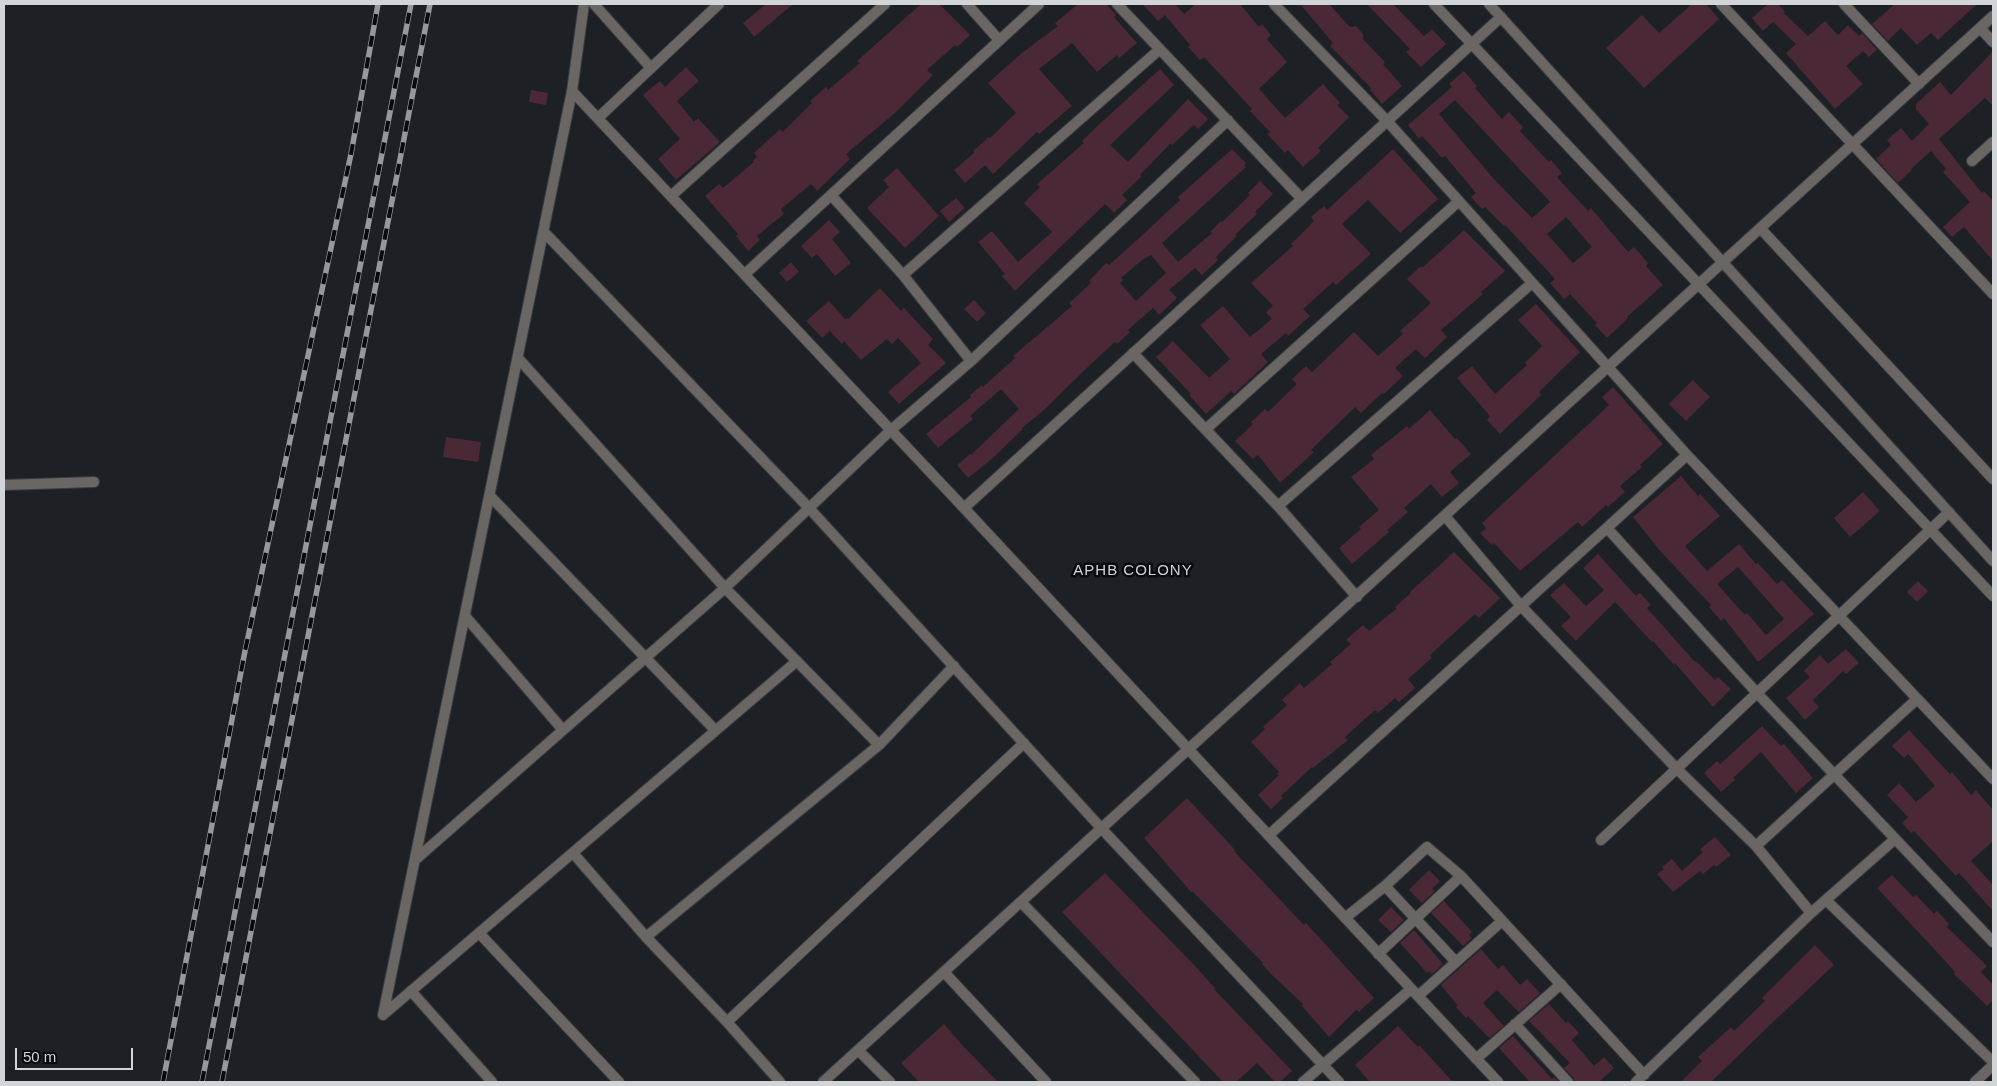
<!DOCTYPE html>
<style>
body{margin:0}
#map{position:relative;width:1997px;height:1086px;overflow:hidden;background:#1d2025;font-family:Helvetica,sans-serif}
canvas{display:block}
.frame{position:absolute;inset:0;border:5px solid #d2d5d8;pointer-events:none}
.scale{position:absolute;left:15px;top:1048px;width:118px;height:22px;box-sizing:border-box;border:2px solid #d2d5d8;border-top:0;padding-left:6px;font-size:15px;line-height:18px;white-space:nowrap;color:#d2d5d8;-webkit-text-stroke:4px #080a0c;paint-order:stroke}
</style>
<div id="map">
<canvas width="1997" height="1086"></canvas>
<div class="frame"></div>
<div class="scale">50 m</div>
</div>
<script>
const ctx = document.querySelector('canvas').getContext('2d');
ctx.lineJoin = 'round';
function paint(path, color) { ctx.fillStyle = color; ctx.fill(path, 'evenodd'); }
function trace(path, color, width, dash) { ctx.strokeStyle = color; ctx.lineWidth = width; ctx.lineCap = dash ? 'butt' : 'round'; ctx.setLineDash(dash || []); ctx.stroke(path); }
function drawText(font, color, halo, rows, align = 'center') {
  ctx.font = font + ' Helvetica,sans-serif'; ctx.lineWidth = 5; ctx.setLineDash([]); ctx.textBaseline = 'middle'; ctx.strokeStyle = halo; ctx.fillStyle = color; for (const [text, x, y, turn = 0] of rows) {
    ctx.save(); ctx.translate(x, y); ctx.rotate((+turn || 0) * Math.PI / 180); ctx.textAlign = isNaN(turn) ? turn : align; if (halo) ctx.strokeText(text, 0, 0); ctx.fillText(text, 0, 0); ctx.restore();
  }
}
paint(new Path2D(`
 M766,4h27l-39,33 -11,-14z
 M921,4h18l31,31 -13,12 -2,-2 -28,25 6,5 -38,38 -49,41 4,5 -33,32 -6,-7 -30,25 3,5 -27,22 3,4 -12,11 -12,-15 2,-2 -33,-38 14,-12 4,4 31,-26 -1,-1 4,-4 -3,-4 26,-24 3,3 29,-29 -2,-2 16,-14 2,3 32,-27 -3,-2z
 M1078,4h28l10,11 -2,2 23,26 -18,15 -2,-3 -20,17 -25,-29 -33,26 33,37 -33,28 -2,-2 -44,42 -8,-9 -20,18 -11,-13 20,-17 -1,-2 16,-14 1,1 26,-25 -28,-30 35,-31 35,-26 -3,-3z
 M1142,4h36l-2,1 8,9 12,-10h44l19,23 3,-3 9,11 -4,4 20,23 -28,27 26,29 38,-34 17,19 -3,2 12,12 -31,31 3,3 -18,16 -15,-17 -3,3 -18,-19 3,-2 -20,-21 2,-2 -48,-52 -4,3 -12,-13 2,-2 -25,-30 -7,6z
 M1300,4h29l21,23 6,-1 7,8v5l22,23 -2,2 19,22 -20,18 -12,-14 1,-2 -41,-42 3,-3z
 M1367,4h26l31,32 8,-7 14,15 -25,23 -15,-15 4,-3z
 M1692,4h14l13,15 -75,69 -38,-40 36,-33 17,18z
 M1768,4h10l7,8 -1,1 24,23 17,-15 13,14 10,-10 11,11 3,-3 15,17 -8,7 -6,-6 -17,15 17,18 -28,25 -49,-56 10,-9 -23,-22 -10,9 -11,-13z
 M1895,4h82l-39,36 -7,-7 -14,12 -16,-17 -13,13 -16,-17z
 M1993,51v55l-8,-8 -46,41 43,54 2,-2 9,10v60l-29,-34 -12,10 -9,-10 27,-25 -27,-30 3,-3 -15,-18 -20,18 1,1 -14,13 -22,-24 15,-14 -4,-5 14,-12 11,13 17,-17 -13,-15v-5l24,-22 11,13z
 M686,67l13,14 -22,20 17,21 4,-4 22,24 -44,38 -18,-21 22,-20 -37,-44 17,-14 5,6z
 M1160,69l14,16 -64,60 18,17 60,-63 20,20 -10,10 -4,-4 -22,20 -2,-1 -30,31 2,1 -20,19 5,5 -13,13 -9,-9 -90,87 -13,-15 3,-2 -27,-32 14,-11 26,31 34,-30 -28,-29 16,-16 -3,-3 47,-41 -2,-2 12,-12z
 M1464,71l13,15 -2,2 27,31 7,-7 14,15 -3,4 29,31 2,-2 11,13 -5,4 31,34 3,-3 37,44 6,-5 14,16 -2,3 17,19 -36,32 1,1 -21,20 -12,-13 2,-2 -27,-29 -6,5 -14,-16 5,-4 -50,-54 -1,1 -19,-19 -3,2 -11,-12 5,-4 -31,-37 -3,2 -20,-22 -3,3 -11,-14 44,-38 -3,-3zM1455,100l95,102 -18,16 -39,-40 -54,-64zM1566,217l26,30 -19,16 -26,-29z
 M531,90l17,3 -2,12 -17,-3z
 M1232,149l14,14 -2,2 2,2 -84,76 16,19 34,-29 -2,-1 11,-11 1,1 28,-27 -2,-2 12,-12 13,13 -18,18 2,2 -22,21 2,1 -21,21 2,3 -16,15 -7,-7 -26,22 8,8 -18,17 -6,-7 -25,22 2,2 -13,12 -2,-2 -22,20 -49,48 -22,18 1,1 -30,29 -25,20 -11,-13 13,-11 1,1 48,-46 -18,-20 -31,27 3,3 -35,29 -12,-14 45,-37 -1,-2 12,-10 1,2 32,-29 -2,-2 59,-50 -3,-3 22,-20 -2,-2 17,-18 3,2 27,-24 44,-41 -2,-3zM1151,255l15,18 -30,28 -16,-18 3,-3 -2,-2 21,-18z
 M1393,149l45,50 -38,34 -32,-33 -26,24 29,30 -35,31 -3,-3 -30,27 7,7 -22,20 -2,-3 -25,21 7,8 -34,32 -3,-3 -25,23 -17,-19 2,-1 -35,-37 17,-16 36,37 21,-19 -30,-34 23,-19 27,31 22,-18 -6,-7 7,-6 -22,-23 42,-37 -2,-2 23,-23 -3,-4 13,-11 3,4z
 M897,168l42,48 -34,32 -38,-40 22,-21 -6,-7z
 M956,198l9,10 -16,14 -9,-11z
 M829,220l11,12 -8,7 19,24 -16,13 -18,-22 -5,4 -11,-12z
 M1464,230l41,41 -24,21 2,2 -42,36 6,7 -22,21 -9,-9 -21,19 8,8 -19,18 -2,-1 -21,20 -6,-6 -44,43 3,2 -34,31 -22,-28 -5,4 -18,-18 18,-17 -2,-2 14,-13 3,3 29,-28 -5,-5 14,-13 6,6 42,-40 24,24 25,-22 -3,-3 31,-28 -24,-24 14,-13 1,2z
 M791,262l8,10 -12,10 -8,-9z
 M880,288l21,23 3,-3 29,31 -5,6 18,18 -47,41 -11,-12 33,-29 -23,-25 -6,6 -5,-5 -26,21 -17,-19 -2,3 -12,-13 -8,7 -16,-17 23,-20 16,18 4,-1z
 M974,300l12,13 -9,9 -13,-13z
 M1536,304l44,48 -41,40 2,3 -41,39 -13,-14 3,-4 -33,-38 15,-12 23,28 32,-29 -2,-2 17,-17 -24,-26z
 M1693,380l17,17 -24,24 -17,-17z
 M1613,387l50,57 -23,21 2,2 -22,19 5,6 -17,15 -2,-2 -24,22 -4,-5 -58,49 -26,-28 -2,2 -12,-12 6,-5 -4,-5 127,-118 -7,-8z
 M1430,410l25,29 2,-1 14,16 -21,18 9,11 -17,14 -11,-13 -27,24 4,4 -21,18 2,2 -37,32 -13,-16 22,-19 -2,-2 20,-17 -28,-33 23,-18 -3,-4 36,-29 2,3z
 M446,437l35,5 -3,20 -35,-5z
 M1681,476l17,20 2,-2 20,22 -35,30 22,25 32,-27 17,20 2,-1 19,21 5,-4 32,34 -56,48 -34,-44 -3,3 -12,-14 2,-2 -50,-53 -28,-35zM1738,567l46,52 -18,16 -19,-22 -2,2 -28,-31z
 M1863,492l17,19 -30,26 -16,-19z
 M1454,552l46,46 -21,20 -4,-4 -45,41 2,3 -24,21 7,9 -16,14 -4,-4 -17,15 -3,-3 -30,27 3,3 -35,28 -1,-1 -31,29 2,2 -12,11 -13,-14 21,-20 -2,-1 2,-2 -28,-30 14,-13 -2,-2 24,-22 -5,-5 18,-17 4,5 28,-24 -2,-2 21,-18 -5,-4 17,-15 6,6 27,-22 -1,-2 16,-14 -1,-1z
 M1598,554l38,42 4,-3 11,12 -4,3 48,54 1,-1 19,19 3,-3 13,12 -18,18 -38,-44 -1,2 -21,-24 -1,1 -37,-40 -39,39 -15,-15 10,-9 -21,-22 14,-12 22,23 18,-16 -21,-22z
 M1918,581l10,10 -11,11 -10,-10z
 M1846,649l13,14 -13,11 -3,-3 -30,29 6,7 -14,13 -19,-22 24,-21 -6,-6 16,-16 8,9z
 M1762,726l19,20 3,-2 29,34 -17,15 -35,-41 -28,26 2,2 -14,12 -17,-19 13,-12 3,3z
 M1909,730l41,44 2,-2 19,23 5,-5 17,20v31l-22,20 22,24v26l-34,-38 -3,3 -42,-45 -3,2 -9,-10 6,-6 -21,-22 12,-12 17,19 19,-16 -27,-32 -4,4 -12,-12z
 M1187,798l38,41 10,11 -1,1 70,74 2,-2 68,75 -15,14 -3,-2 -27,27 -27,-31 1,-2 -31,-29 -10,-11 1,-1 -71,-72 -1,1 -47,-54z
 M1715,837l16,18 -15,12 -2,-2 -11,9 -3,-3 -27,21 -16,-18 7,-5 -2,-2 10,-8 10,12 21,-19 -3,-3z
 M1429,870l11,11 -8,8 3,2 -13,12 -13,-13z
 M1105,873l89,92 21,23 -1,1 78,82 -12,11h-5l-18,-19 -21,19h-13l-161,-170z
 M1892,875l21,22 3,-2 18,19 3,-3 12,13 -2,3 40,39 -6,6 12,13v15l-6,6 -33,-32 1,-2 -18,-20 -60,-64z
 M1444,901l28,31 -3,3 3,3 -9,8 -32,-33z
 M1391,907l13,13 -13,12 -13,-12z
 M1414,930l29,34 -11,10 -3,-3 -2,2 -27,-30z
 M1815,945l19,20 -64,60 -59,57h-30l21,-21 -4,-4 33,-30 3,4 31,-30 -3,-3z
 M1481,949l17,20 5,-4 17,20 7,-6 13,14 -21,19 -22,-22 -14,13 21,23 -15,12 -21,-22 -2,2 -10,-11 2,-1 -17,-21z
 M1549,1004l17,19 2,-2 11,12 -7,7 22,26 10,-9 10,11 -15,14h-24l-2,-5 -9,-9 6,-5 -41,-42z
 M944,1024l19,22 35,36h-79l-18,-19z
 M1398,1026l20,21 1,-2 34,37h-83l-15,-17z
 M1513,1036l39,43 2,-2 5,5h-29l-31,-34z`), '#4b2836');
const minor = new Path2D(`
 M594,4l57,64
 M967,4l32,36
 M1117,4l185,195
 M1274,4l113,117 300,334 306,324
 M1434,4l559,592
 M1721,4l272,290
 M1844,4l75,80
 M1980,28l13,14
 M572,91l392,417 534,574
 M598,118l121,-114
 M1972,161l21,-19
 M831,195l72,80 68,86
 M671,196l214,-192
 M1761,229l232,250
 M544,232l265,276 293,321 237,253
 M745,274l294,-270
 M903,275l257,-226
 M1133,353l145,153 79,91
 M518,358l207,230 154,157
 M1206,429l253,-228
 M4,485l90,-3
 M490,496l225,234
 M1278,506l254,-223
 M964,508l537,-491
 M1445,516l76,90 156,163 79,77 55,67
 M1607,528l150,165 236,249
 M465,616l98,114
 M1269,835l418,-380
 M1601,840l348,-328
 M1756,846l161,-147
 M573,853l73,84 81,85 53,60
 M415,860l310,-272 166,-158 80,-69 257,-241
 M1385,886l71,76
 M1826,900l167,162
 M1021,902l174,180
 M1345,918l40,-32 42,-39 34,29 183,199
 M479,933l140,149
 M646,937l233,-192 75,-79
 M1378,954l83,-78
 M944,972l102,110
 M411,991l81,91
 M1418,996l84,-75
 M383,1015l189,-924 12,-87
 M383,1015l414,-354
 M727,1022l297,-279
 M1515,1024l53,58
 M858,1050l32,32
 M1476,1059l85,-75
 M823,1082l1170,-1066
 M1303,1082l108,-93
 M1636,1082l175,-169 84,-74
 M1975,1082l18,-17`);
const tertiary = new Path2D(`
 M1489,4l504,557`);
trace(minor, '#3a3d42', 12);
trace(tertiary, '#3a3d42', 12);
trace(minor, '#696664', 10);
trace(tertiary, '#696664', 10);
const rail = new Path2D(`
 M163,1082l82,-431 106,-497 27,-150
 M202,1082l209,-1078
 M222,1082l208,-1078`);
trace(rail, '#95989c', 5.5);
trace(rail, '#080a0c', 4, [11]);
ctx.letterSpacing = '1px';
drawText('15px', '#d2d5d8', '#080a0c', [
 ["APHB COLONY",1133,571]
]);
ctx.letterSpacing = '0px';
</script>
